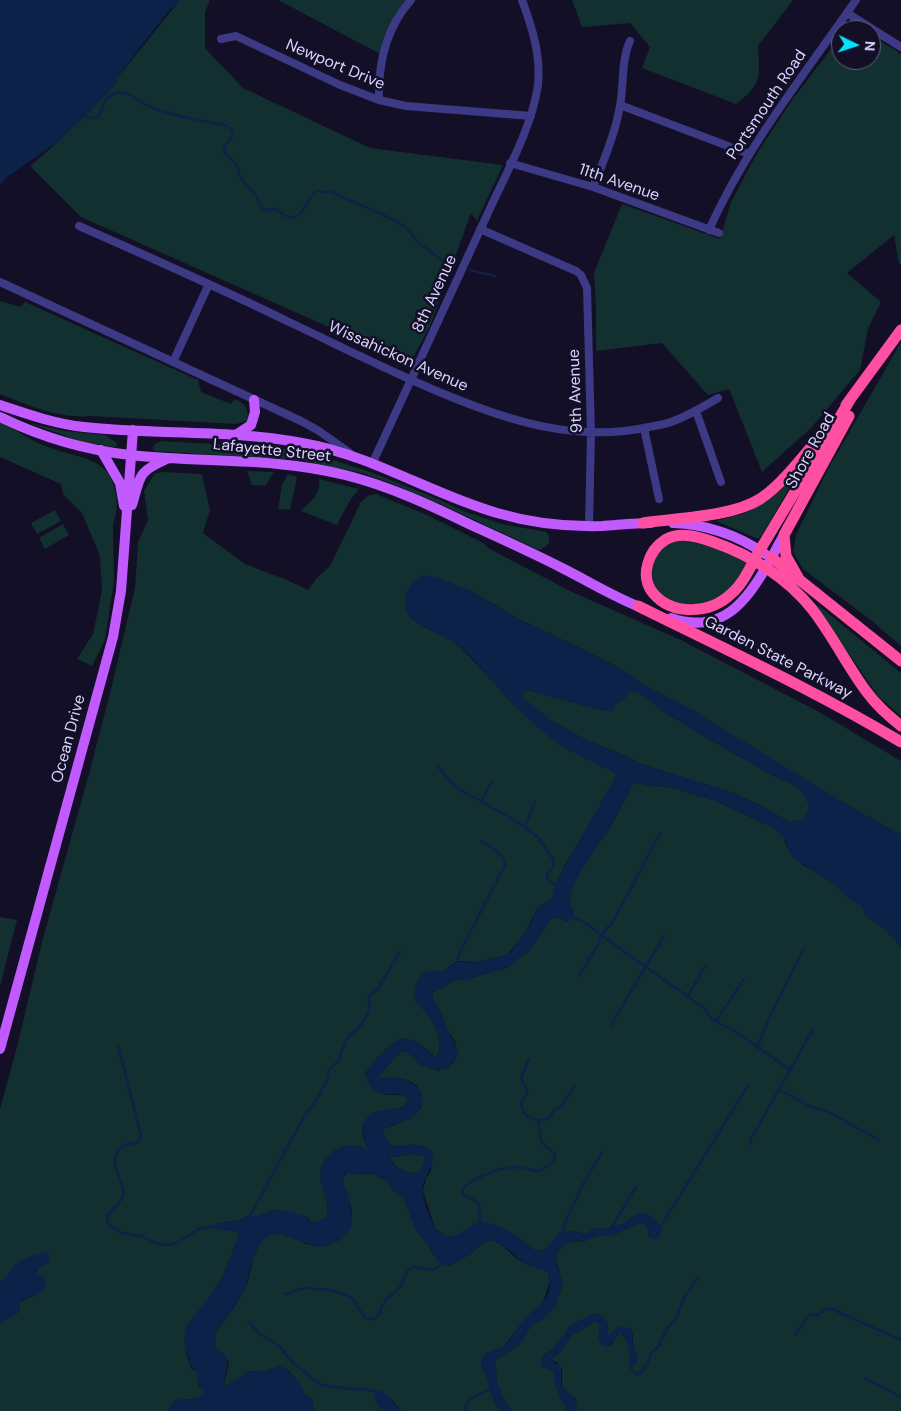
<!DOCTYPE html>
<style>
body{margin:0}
#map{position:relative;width:901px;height:1411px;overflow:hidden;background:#130f26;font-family:"DM Sans",sans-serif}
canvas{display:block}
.north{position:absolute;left:831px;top:20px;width:50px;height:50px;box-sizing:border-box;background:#130f26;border:1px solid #625e7d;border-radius:50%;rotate:94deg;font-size:14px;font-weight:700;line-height:20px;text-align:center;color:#d9d4ff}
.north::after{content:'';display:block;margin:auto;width:18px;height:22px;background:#00e5ff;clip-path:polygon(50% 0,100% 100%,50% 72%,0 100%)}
</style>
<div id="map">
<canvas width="901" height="1411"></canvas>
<div class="north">N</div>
</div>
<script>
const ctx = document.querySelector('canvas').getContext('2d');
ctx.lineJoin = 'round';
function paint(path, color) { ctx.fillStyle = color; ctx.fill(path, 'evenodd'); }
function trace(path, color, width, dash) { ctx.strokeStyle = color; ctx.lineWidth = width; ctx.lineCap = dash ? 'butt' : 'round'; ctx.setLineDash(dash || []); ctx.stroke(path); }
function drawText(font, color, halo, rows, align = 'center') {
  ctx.font = font + ' "DM Sans",sans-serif'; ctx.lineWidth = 5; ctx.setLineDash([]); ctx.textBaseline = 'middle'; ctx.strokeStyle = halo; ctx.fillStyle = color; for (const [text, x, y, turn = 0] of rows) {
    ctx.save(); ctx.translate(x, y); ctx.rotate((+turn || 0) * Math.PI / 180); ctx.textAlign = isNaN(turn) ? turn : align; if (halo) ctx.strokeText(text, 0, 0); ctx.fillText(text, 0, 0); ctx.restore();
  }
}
paint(new Path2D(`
 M180,0h30l-5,12v36l38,40 127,60 133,17 -26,56 -6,-8 -41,113 -20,37 -329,-146 -51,-51c58,-47 103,-108 150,-166z
 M278,0h132l-28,55z
 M572,0h221l-35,46c2,30 4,39 -22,58l-94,-36 8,-21 -20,-24 -48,4z
 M871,35l30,19v210h-2l-5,-29 -47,38 34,29 -13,27 -8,41 -49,58 -49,44 -33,-83 -21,6 -46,-52 -66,8v-40l-2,-38 28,-69 98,35 11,-37 25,-47 36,-55 49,-64v24h30z
 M0,301l20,6 5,-5 173,78 3,12 30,12 4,-5c11,5 14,10 12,22l-11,3 -146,-8c-30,3 -63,-11 -90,-22z
 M901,342v304l-29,-25 -69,-52 -10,-17 3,-17 31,-64z
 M0,421c16,9 31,20 48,26 26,11 61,9 67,43 3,11 2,23 -2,34l1,57 -9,59 -13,26 -15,-7 16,-25 9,-43 -2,-35 -18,-43 -19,-19 -2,-10 -61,-27z
 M29,423l36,8 40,4 12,8v3l-3,1 -31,-5z
 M162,441l117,7 42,8 49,16 68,27 25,12 39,13 44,8c8,9 1,15 -7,18l-92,-43 -51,-22 -34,-12 -62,-13 -146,-9 -1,-3 2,-4z
 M802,466l-39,68 -5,5 -42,-18 30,-8 27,-17z
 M247,471l27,1 -9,14 -13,-1z
 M165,472l37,2 8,36 -7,23 42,31 42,16 21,10 8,-11 14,-13 31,-64 8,-7 7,-1 53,22 56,28 3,4 84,44 109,48 140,73 80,48v74l-47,-26 -210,-124 -12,-9 -26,-15 -53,-26 -33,-15 -47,-28 -60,-11 -8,17 5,19 16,11 19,8 16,12 67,70 32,27 54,27 2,4 -2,6 -50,85 -13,33 -13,7 -13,26 -18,22 -30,7 -18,-1 -7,3 -8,7 -20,2c-6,8 -12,15 -9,26 3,6 9,10 13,16 7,10 17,29 9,41h-3l-18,-15 -14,-3c-15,9 -27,21 -37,36l21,21h16l5,3 1,4c-9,10 -19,6 -30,10 -17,6 -19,21 -10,35l-1,2c-12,-4 -23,-5 -34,3 -27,20 -1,41 -6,66l-15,5 -5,-6 -10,-3 -23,-4 -17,6h-10l-11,6 -6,-1 -14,3 -1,2 16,5 7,-1 1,6 -18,44 -19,27 -16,20v26l5,15 6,4 2,14 5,5v3c-4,2 -7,5 -12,5 -10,1 -21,-1 -23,12h-169v-88c6,-6 13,-5 20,-13l-1,-5 3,-4 11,-5 12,-10 -1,-9 -8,-3 2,-6 7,-3 -33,4 -3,6 -9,7v-173l18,-66 25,-105 46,-164 22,-85 24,-101 3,-46 10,-22 -4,-29 11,-18z
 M288,474l9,3 -7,33 -12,-1 4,-24z
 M319,479l40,10 -10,13 -12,23 -36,-14c10,-10 20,-17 18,-32z
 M55,510l6,11 -24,13 -6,-11z
 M63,524l6,11 -24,14 -6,-11z
 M681,540c24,4 44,11 66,22 -5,11 -12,25 -22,32 -21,17 -73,15 -73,-20 0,-6 0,-10 2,-15 3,-5 7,-12 12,-15 4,-2 11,-3 15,-4z
 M818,605l83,68v43l-23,-20 -61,-88z
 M527,690l78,21h7l3,-7 9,-5 4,-7h10l25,19 37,23 72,41 25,11 6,7 6,12v5l-6,10 -14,2 -27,-16 -29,-13 -92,-29 -15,-8 -42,-17 -37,-21 -24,-20 -1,-3z
 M634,782l19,4 17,1 46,14 60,28 7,7 4,11 15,18 16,8 20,14 3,4 21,15 4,9 24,19 11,13v464h-324l-2,-13c-15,-10 -13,-12 -13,-29l-5,-7 -6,-2 11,-10 10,-15 24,-14 4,4 -1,8 12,13 6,-11 5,-1c5,4 9,17 8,24l7,-1 -4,-13v-10l-17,-5 -8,8 -1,-14 -8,-9h-3l-25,11 -7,11 -8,7 -2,6c-10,6 -14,4 -11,18l11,4c0,16 7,26 14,40h-56l-9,-13 -6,-16 -2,-22 21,-13 6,-7 9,-14 24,-19 7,-21 -3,-17 -4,-10 3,-8 10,-9 16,-1 13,-5h13l28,-12h6l3,2 2,10 13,-4 -28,-17 -9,8 -18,6 -12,-1 -10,7 -6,-3 -30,14 -5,5 -11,-1 -13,-12 -43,-15 -20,13h-12l-10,-8 -12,-37 3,-13 5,-7 1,-18 -3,-4 -9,-4 -29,1 -9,-12v-3l4,-3 23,-9 12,-11c-1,-6 0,-15 -3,-20 -4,-10 -29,-11 -38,-10l-1,-2 18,-21 6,-4 6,2 12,12 17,6 10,-3 7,-7 3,-7 -3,-13 -8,-11 -6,-18 -8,-12 -1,-7 23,-13 13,-1 41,-12 10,-10 9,-5 6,-7 17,-27 7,-1 8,4 8,-8 -5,-12 5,-19 20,-32 15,-20z
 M0,917l17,3 -17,66z
 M413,1154l10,1 3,5 -4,9 -5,4c-12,0 -24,-5 -28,-18l7,2z
 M348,1173l25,1 15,8 8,11 7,4 3,5 5,15 27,44 11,5 23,-13 9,-9 9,-4c15,4 17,12 29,20 9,7 20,7 29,12l2,9 -7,22 -12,10 -28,34 -17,6 -5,14c2,3 5,7 6,10 4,12 5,26 14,34h-100c-4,-5 -6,-9 -11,-13l-11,9 10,4h-73c-8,-9 3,-10 -12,-17 -4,-11 -12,-24 -25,-28l-16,6 -14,-1c-7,6 -15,9 -22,14h-3l5,-23 -4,-7 -10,-6 1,-17c10,-14 21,-27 28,-42 9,-16 7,-40 21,-52 16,-14 35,8 51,8 18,1 36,-10 36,-30 0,-13 -7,-24 -10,-36l3,-5z`), '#12302f');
paint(new Path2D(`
 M0,0h180l-13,13 -48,62c-7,21 -18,20 -28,36l-35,32 -49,34 -7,8z
 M424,575l13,2 36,15 47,28 33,15 53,26 26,15 12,9 49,25 161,99 47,26v112l-11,-13 -24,-19 -5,-9 -15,-9 -8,-10 -44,-28 -6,-9 -2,-10 -10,-11 -60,-28 -46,-14 -17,-1 -19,-4 -25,48 -15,20 -20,33 -5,18 5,12 -1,5 -5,3 -10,-4 -7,1 -17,27 -6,7 -9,5 -10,10 -41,12 -13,1 -23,13 1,7 8,12 9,23 6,10 2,9 -3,7 -11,9h-11l-12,-5 -12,-12 -6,-2 -6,4 -18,21 2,2c16,-3 52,6 39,30 -7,16 -29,12 -38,24l9,14c10,0 24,-4 34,1 18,8 1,26 -2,38 -2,10 7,36 13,44 2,3 5,5 9,7 18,3 26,-17 39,-14 11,2 24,8 33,14 12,7 11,15 27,15l16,-19 15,-1 10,4 9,-7 13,1 18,-6 12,-10h4l10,2 10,11c1,6 0,10 -5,13l-6,-1 -3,-12 -3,-2h-6l-28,12h-12l-9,4 -21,2 -10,9 -3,8 8,24 -8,24 -12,13 -12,6 -9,14 -6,7 -21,13 2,22 6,16 9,13h-11c-7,-6 -11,-19 -13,-28 -1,-7 -8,-16 -7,-21 1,-11 14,-10 21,-15 9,-5 13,-16 19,-24 13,-16 36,-23 27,-51l-22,-7 -22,-19 -14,-6 -9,4 -9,9 -23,13 -6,-1 -5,-4 -8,-14 -14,-16 -13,-34 -7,-4 -8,-11 -15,-8 -25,-1 -4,2 -2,5 6,14 4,22v9l-6,10 -13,9 -15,3 -41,-14c-26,3 -24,41 -34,59 -7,14 -18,26 -27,40v17l9,6 3,4 -4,26h3c7,-6 15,-8 22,-14l14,1 16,-6 4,1 15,13 4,7 2,7 8,4 1,9 3,4h-147c2,-15 13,-10 24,-12 4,0 8,-4 11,-6l-6,-10 -1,-11 -6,-6 -7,-22 1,-15 36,-49 18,-44 -2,-6 -6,1 -14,-1 -2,-2 1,-4 11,-3 9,1 11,-6h10l17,-6 12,1 17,4 9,8 15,-5c5,-24 -21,-47 6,-66 12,-9 21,-7 34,-4l1,-1c-7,-13 -8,-32 10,-36 11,-2 22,0 30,-9l-1,-4c-14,-12 -25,10 -42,-21 6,-17 23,-30 37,-39l14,3 17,15h4c8,-12 -2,-31 -9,-41 -4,-6 -10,-10 -13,-16l-1,-4 1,-10 9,-12 5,-2h15l12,-9h21l18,-4 15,-5 21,-30 7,-16 13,-7 4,-16 61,-108 -2,-4c-18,-8 -38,-17 -55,-28 -20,-15 -40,-33 -57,-51 -13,-15 -25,-32 -41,-45 -13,-12 -48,-23 -54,-36 -6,-14 2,-32 17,-37zM527,690l78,21h7l3,-7 9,-5 4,-7h10l25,19 37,23 72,41 25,11 6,7 6,12v5l-6,10 -14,2 -27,-16 -29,-13 -92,-29 -15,-8 -42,-17 -37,-21 -24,-20 -1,-3zM413,1154l10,1 3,4 -4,10 -5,4c-12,0 -25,-5 -28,-17l7,1z
 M44,1252l5,2v8l-4,4 -8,2 -1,6 8,3c8,22 -21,16 -24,27 -1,3 0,6 -1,8 -5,6 -14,5 -19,11v-41c8,-6 8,-9 14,-16 8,-8 20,-11 30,-14z
 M599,1314l7,5 2,17 12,-10 7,1 5,3 1,14 3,9 1,9 -4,3 -5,-2 3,-9 -7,-20 -7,1 -8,12 -7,-1 -4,-7 2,-14 -4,-4 -24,14 -10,15 -11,10 10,6v14l1,7 14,13 1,11h-9c-6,-13 -15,-25 -14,-40l-11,-4c-7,-10 4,-13 11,-18l2,-6 8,-7 7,-11 21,-10z
 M378,1390c12,4 15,14 23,21 -4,0 -9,0 -13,0 -9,-3 -19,-12 -10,-21z`), '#0c2248');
trace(new Path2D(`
 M83,114l6,4 9,-1c6,-9 5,-20 17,-24 13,-4 21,8 32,12 23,11 54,15 80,21l6,5 -1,6 -8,9 1,8 12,11 3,12 16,19 5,12 6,2 9,-1c26,23 28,-8 40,-18l15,1 66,29 10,8 13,15 25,18 10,4
 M470,270l25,6
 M438,767l19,21 54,30 27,19 15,22 1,8 -7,6v4l3,5 5,2
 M482,801l10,-20
 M525,827l10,-25
 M573,918c11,3 17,7 25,15l106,75 9,12 20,10 58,40
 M457,962l3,-10 45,-87c-2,-13 -14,-18 -24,-24
 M579,976l20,-33 2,-9 12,-12 47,-89
 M688,996l17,-30
 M716,1021l28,-42
 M611,1025l53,-89
 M118,1046l23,89 -2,7c-6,2 -14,1 -19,6 -15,15 8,39 3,49 -5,9 -17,15 -16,26 13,12 21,10 36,14 10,4 18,10 29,7 10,-2 18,-11 28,-15 4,-2 10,-1 15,-2
 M757,1048l11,-27 36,-73
 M529,1059l-8,19c5,18 12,5 0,25 2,16 16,21 30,14l3,-8 7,-2 14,-22
 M780,1090l31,17 18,5 50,28
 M750,1144l1,-5 62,-110
 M250,1216l55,-101 13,-17 9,-19 2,-9 9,-9 9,-23 13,-12 7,-11 2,-5v-15l8,-5 23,-38
 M480,1222l-1,-17 -5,-5 -11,-5 -1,-4c4,-11 39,-24 51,-24 9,0 18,4 27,4l15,-10 -1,-8 -13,-11 -3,-21
 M661,1226l88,-142
 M611,1228l25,-41
 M563,1232v-4l18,-40 21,-36
 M285,1294l19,-6 27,2 20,7 14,21 9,1c7,-4 6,-10 10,-16 3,-6 10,-9 14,-14 7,-7 6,-23 19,-22 6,1 10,3 16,3l9,-5
 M249,1322l11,12 20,13 13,16 28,22 31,4h13l11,3
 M796,1334l13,-20 8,1 10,-6h5l69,31
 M631,1365l1,5 4,4h4l8,-11 3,-10 8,-7 7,-16 10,-12 9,-22 13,-19
 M865,1378l36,19
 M465,1411c1,-14 13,-16 25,-22`), '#0c2248', 2.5);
trace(new Path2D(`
 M847,13l54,34
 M221,39l15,-3 104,49 39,15 27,6 125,10
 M379,100c-1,-37 7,-72 32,-100
 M620,105l129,49
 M510,163l83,24 126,46
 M593,187c11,-27 22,-53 27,-81 4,-22 1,-45 10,-65
 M79,226c70,31 141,62 210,96 51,24 102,50 155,72 65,27 133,49 205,33 7,-2 15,-2 22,-5 17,-6 32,-15 47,-24
 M480,229l96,42 5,4 6,13 4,145 -2,93
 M709,230c37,-83 95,-155 147,-230
 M0,282l301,139 18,10 31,22
 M173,362l36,-78
 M696,411l25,71
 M644,428l15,71
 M373,462c38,-82 76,-165 114,-247 18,-40 45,-87 51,-130 3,-30 -6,-58 -16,-85`), '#3d3a85', 8);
trace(new Path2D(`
 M0,405c27,9 55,19 84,22 72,8 146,2 218,16 70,12 129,51 195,70 34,10 70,14 105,13 16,-1 33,-3 49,-3
 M0,417c41,20 85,33 130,38 72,8 145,2 215,20 44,11 85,30 126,50 31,14 62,28 93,44 26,13 53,30 81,40
 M236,435l15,-10 4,-13 -1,-12
 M101,450l19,33 4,23
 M132,505c9,-30 5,-33 35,-46
 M673,523c32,1 65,12 92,31
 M671,618c64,22 87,-38 113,-83
 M0,1049l113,-412 8,-46 12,-161`), '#c25bff', 10);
trace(new Path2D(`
 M850,400l-90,150c-9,15 -16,33 -29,44 -21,20 -59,22 -78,-1 -14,-17 -4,-43 12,-53 15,-9 34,-3 48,2 38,13 74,36 99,67 20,26 35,56 54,82 10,14 22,24 35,35
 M846,405l55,-75
 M643,523c33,-5 89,-6 117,-24 22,-14 48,-49 66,-70
 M771,557l130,104
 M799,579l-13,-23 -2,-21 65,-119
 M638,606c89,44 178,85 263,136`), '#ff4fa3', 11);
drawText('16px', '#d9d4ff', '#130f26', [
 ["Newport Drive",335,65,23],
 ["Portsmouth Road",767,105,-56],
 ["11th Avenue",619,183,19],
 ["8th Avenue",435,294,-65],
 ["Wissahickon Avenue",398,357,24],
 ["9th Avenue",576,391,-92],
 ["Lafayette Street",272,451,6],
 ["Shore Road",811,451,-61],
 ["Garden State Parkway",778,658,27],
 ["Ocean Drive",69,739,-75]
]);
</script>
